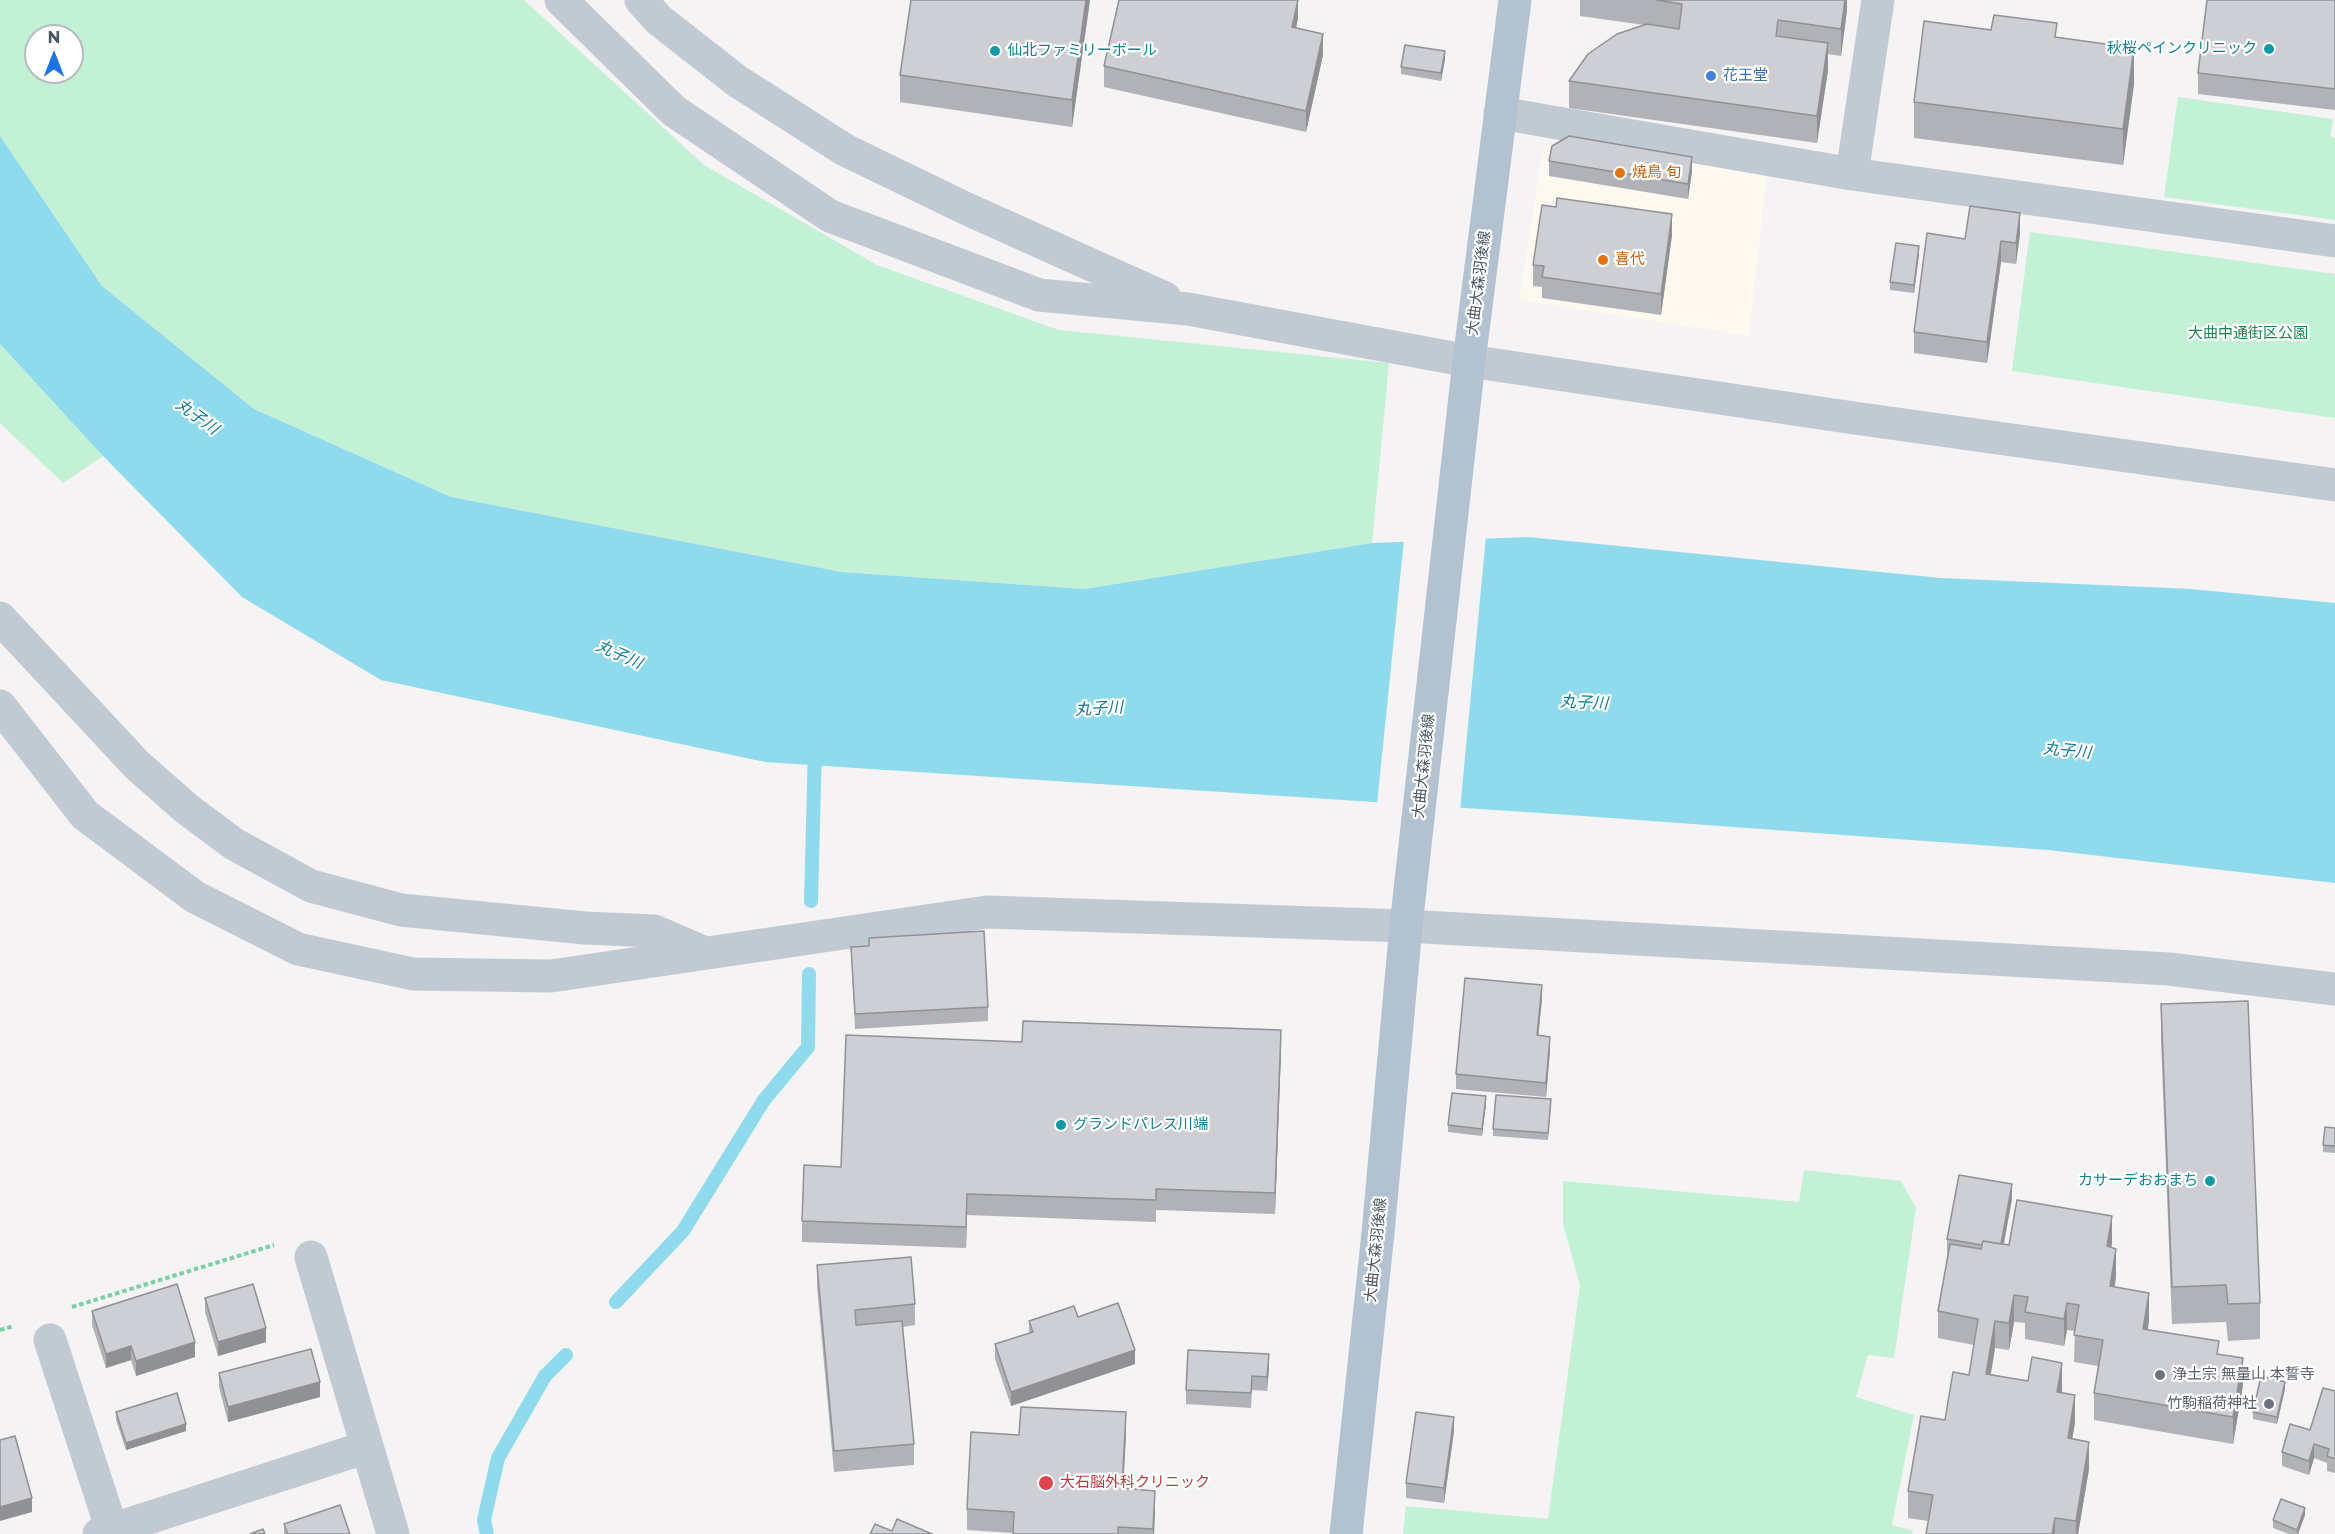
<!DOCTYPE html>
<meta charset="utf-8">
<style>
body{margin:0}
#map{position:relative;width:2335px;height:1534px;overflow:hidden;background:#f5f3f3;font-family:Montserrat,sans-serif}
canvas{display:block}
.north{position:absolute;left:24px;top:24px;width:60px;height:60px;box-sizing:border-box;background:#fff;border:2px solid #b7bbc0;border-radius:50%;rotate:0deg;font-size:16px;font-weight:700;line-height:24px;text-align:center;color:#4a5661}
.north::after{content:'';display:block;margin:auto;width:21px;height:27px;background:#1a73e8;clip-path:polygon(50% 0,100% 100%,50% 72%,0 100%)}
</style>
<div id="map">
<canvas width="2335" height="1534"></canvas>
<div class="north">N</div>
</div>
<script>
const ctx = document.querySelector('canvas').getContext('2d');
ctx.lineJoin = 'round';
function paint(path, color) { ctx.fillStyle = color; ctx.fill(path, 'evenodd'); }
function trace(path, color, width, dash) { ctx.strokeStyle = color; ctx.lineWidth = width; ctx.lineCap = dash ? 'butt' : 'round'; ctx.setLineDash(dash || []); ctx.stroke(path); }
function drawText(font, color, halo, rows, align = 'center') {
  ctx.font = font + ' Montserrat,"Noto Sans JP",sans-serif'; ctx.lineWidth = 4.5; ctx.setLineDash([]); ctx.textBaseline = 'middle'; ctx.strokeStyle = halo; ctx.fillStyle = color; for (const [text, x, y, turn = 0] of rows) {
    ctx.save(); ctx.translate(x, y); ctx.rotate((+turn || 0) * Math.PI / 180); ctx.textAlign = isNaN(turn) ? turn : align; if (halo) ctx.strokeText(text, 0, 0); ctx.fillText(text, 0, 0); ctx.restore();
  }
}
paint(new Path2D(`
 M1559,140l208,36 -18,160 -230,-36 21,-135 5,-17z`), '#fdf9ef');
paint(new Path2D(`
 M0,0h524l180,165 173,100 182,65 330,33 -17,180 -288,46 -242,-17 -391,-75 -197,-88 -152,-123 -102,-150zM36,36h36v36h-36z
 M2178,97l155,22 -3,17 5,2v82l-171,-23z
 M2030,232l305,42v144l-323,-47z
 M0,344l103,112 -40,27 -63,-60z
 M1804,1170l97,11 15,27 -22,150 -26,-3 -12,42 58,18 -22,110 21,6 -1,3h-509l3,-28 142,13 32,-234 -17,-61v-43l236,21z`), '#c3f1d5');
paint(new Path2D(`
 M0,136l102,150 152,123 197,88 391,75 242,17 288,-46 156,-6 413,41 250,11 144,14v280l-287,-33 -492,-36 -791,-52 -384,-82 -139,-83 -139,-141 -103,-112z`), '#90daee');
paint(new Path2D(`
 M1486,536l-26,274 -83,-5 27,-266z`), '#f5f3f3');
trace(new Path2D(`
 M811,901l4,-154
 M616,1302l67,-71 81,-131 44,-53 1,-73
 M487,1534l-3,-14 14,-62 47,-82 21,-21`), '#90daee', 14);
trace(new Path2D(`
 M72,1307l202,-62
 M0,1330l14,-4`), '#7ad0a6', 4, [4.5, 3]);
trace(new Path2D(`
 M561,0l113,111 156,105 209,79 149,14 281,52 385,57 481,67
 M641,0l18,20 78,61 108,69 122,59 198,89
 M1500,113l352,61 483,67
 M1852,174l26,-174
 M0,618l137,147 50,44 47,35 77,42 90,24 184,18 69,3 51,22
 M0,706l85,109 110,82 103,52 115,25 138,2 436,-64 419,14 763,43 166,20
 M311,1257l82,277
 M50,1340l62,190
 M99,1534l268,-87`), '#c1cad2', 33);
trace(new Path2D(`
 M1346,1534l32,-301 28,-307 63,-565 46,-361`), '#b3c2d1', 33);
paint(new Path2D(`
 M911,0h179l-18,127 -172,-25v-27z
 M1298,0v18l-2,10 27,27 -17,77 -202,-45v-21z
 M1580,0h267v10l-6,46 -13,-2v16l-11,73 -248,-35v-27l75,-56 -64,-9z
 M2335,0v110l-137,-16v-21z
 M1991,30l66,8 77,46 -11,81 -209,-27v-36z
 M1445,59l-4,22 -40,-7v-7z
 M1549,161l143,10 -4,28 -139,-23z
 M2020,234l-4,30 -15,-2 -14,101 -73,-10v-21l51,-93z
 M1672,235l-11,80 -119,-17v-11l-9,-1v-21z
 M1919,254l-5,39 -24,-3v-8z
 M869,938l119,69v14l-133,8 -4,-82 18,-1z
 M1542,999l-4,36 12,16 -4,46 -90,-8v-15z
 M2161,1004l99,299v36l-32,2 -2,-19 -54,2 -11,-283z
 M1281,1051l-6,163 -119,-4v12l-189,-7 -1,33 -164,-6v-21l39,-54z
 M1486,1104l-4,32 -34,-4v-7z
 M1551,1107l-3,33 -55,-4v-7z
 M2335,1128v25l-12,-1v-7z
 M2012,1199l-8,45 5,1 103,-2 -1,4 5,29 -1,11 34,33 -1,10 71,24 24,31 -10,59 -139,-24v-27l4,-27 -24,-4 1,-31 -8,-1 -3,16 -39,-7v-16l-11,-1 -5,28 -14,-2 -4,26 71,16v3l13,29 -3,17 17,30 -11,65h-152l2,-13 -20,-3v-27l61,-116 5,-30 -36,-7v-27l10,-57h-1v-15z
 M817,1265l98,39v21l-12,2 11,117v21l-80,7 -17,-185z
 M205,1298l61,44 -48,14 -13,-44z
 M92,1311l103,46 -59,19 -5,-16 -25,8 -14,-43z
 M1078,1317l57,47 -124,42 -16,-47v-15l34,-11v-12z
 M1269,1368l-2,23 -15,-1 -1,18 -65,-4v-14z
 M219,1373l101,24 -92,25 -9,-35z
 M2285,1389l-8,35 -24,-5v-7z
 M2335,1391v82l-8,-2v-8l-13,-5 -5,17 -27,-9v-14l28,-22z
 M116,1412l70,19 -60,19 -10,-30z
 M1454,1431l-10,72 -38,-5v-15z
 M1126,1434l-3,54 32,24 -1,22h-141v-1l-46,-3v-21l52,-74z
 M2305,1515l-7,19h-9l-16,-6v-8z
 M284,1524l66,10h-66z`), '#b0b2b7');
paint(new Path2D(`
 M1086,0h4l-18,127v-27z
 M1298,0v18l-6,30v-21z
 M1845,0h2v10l-6,46v-27z
 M1323,34v21l-17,77v-21z
 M1828,43v27l-11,73v-27z
 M2134,48v36l-11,81v-36z
 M1445,51v8l-4,22v-8z
 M1692,157v14l-4,28v-15z
 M2020,213v21l-4,30v-21z
 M1672,214v21l-11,80v-21z
 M2001,241v21l-14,101v-21z
 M1919,246v8l-5,39v-8z
 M1542,985v14l-5,51v-15z
 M1281,1030v21l-6,163v-21z
 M1550,1037v14l-4,46v-14z
 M1486,1096v8l-4,32v-7z
 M2012,1184v15l-12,64v-14z
 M967,1194v21l-1,33v-21z
 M2112,1216v27l-5,30v-27z
 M2116,1249v27l-6,37v-27z
 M2149,1293v27l-6,36v-27z
 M2014,1295v27l-5,28v-27z
 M2067,1303v27l-3,16v-27z
 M1995,1321v27l-9,53v-27z
 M266,1328v14l-48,14v-14z
 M195,1342v15l-59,19v-15z
 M131,1346v14l-25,8v-14z
 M1135,1350v14l-124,42v-14z
 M1269,1354v14l-2,23v-14z
 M2243,1358v27l-10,59v-27z
 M2062,1363v27l-5,29v-27z
 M320,1382v15l-92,25v-15z
 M2285,1382v7l-8,35v-7z
 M2075,1395v27l-7,43v-27z
 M1126,1412v22l-4,76v-22z
 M1454,1417v14l-10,72v-15z
 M186,1424v7l-60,19v-7z
 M2089,1442v27l-11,65h-2v-13z
 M2314,1444v14l-5,17v-14z
 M1155,1491v21l-1,22h-1z
 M32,1498v14l-32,9v-14z
 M2305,1508v7l-7,19h-1v-4z
 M2055,1518v16h-3z`), '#909195');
const building = new Path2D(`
 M911,0h175l-14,100 -172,-25z
 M1119,0h179l-6,27 31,7 -17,77 -202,-45z
 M1656,0h189l-4,29 -63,-9 -2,16 52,7 -11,73 -248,-35 19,-27 29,-20 30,-10 32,5 3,-25z
 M2207,0h128v89l-137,-16z
 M1994,15l63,8 -2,14 79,11 -11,81 -209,-27 10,-81 67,9z
 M1405,45l40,6 -4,22 -40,-6z
 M1569,136l123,21 -4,27 -139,-23 3,-15z
 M1557,198l115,16 -11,80 -119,-17 2,-11 -11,-1 9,-60 14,2z
 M1970,206l50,7 -4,30 -15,-2 -14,101 -73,-10 13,-99 38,6z
 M1896,243l23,3 -5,39 -24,-3z
 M984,931l4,76 -133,7 -4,-67 18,-1v-8z
 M1465,978l77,7 -5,50 13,2 -4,46 -90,-9z
 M2248,1001l12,302 -32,1 -2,-19 -54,2 -11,-283z
 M1023,1021l258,9 -6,163 -119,-4v11l-189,-6 -1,33 -164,-6 2,-56 37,2 5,-132 176,7z
 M1452,1093l34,3 -4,33 -34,-4z
 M1496,1095l55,4 -3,34 -55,-4z
 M2325,1127l10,1v18l-12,-1z
 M1959,1175l53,9 -11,60 -18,-3 -1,4 -35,-6z
 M2017,1200l95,16 -5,30 9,3 -6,37 39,7 -6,36 76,12 -2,13 26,4 -10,59 -139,-24 9,-53 -29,-5 5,-30 -12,-2 -3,16 -39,-7 3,-15 -14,-2 -5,28 -14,-2 -9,53 42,7 4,-24 30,6 -5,29 18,3 -7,43 21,4 -13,79 -21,-3 -3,16h-126l7,-39 -25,-4 13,-75 24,4 8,-48 16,3 9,-56 -40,-8 12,-67 31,5 2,-8 26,4z
 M911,1257l4,47 -60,6 1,15 46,-4 12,123 -80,7 -17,-186z
 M177,1284l18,58 -59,19 -5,-15 -25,8 -14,-43z
 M253,1284l13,44 -48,14 -13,-44z
 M1118,1303l17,47 -124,42 -16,-48 38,-12 -4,-11 45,-15 4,11z
 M311,1349l9,33 -92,25 -9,-34z
 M1188,1350l81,4 -2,23 -15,-1 -1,17 -65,-3z
 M2261,1376l24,6 -8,35 -24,-5z
 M2323,1388l12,3v68l-8,-3 2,-7 -15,-5 -5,17 -27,-9 8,-28 20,6z
 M177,1393l9,31 -60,19 -10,-31z
 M1021,1407l105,5 -4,76 33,3 -2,38 -35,-2v7h-105l1,-22 -47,-3 4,-77 48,3z
 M1416,1412l38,5 -10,71 -38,-5z
 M15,1436l17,62 -32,9v-67z
 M2281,1499l24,9 -8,22 -24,-10z
 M340,1505l10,29h-62l-4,-10z
 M897,1519l35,15h-62l5,-10 17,7z
 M263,1529l2,5h-15z`);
paint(building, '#cdcfd5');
trace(building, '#909195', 1.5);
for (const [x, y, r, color] of [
 [2269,49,6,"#0f9aa8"],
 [995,51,6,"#0f9aa8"],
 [1711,76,6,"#3f7fe0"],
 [1620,173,6,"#e8710a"],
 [1603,260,6,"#e8710a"],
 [1061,1125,6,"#0f9aa8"],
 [2210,1181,6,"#0f9aa8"],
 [2160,1375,6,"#6b7280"],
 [2269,1404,6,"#6b7280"],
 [1046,1483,8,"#e0444e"]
]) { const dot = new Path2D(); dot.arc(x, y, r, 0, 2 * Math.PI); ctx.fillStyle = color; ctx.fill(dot); trace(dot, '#fff', 2); }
drawText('15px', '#0d838f', '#fff', [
 ["秋桜ペインクリニック",2257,49],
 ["仙北ファミリーボール",1007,51,"left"],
 ["グランドパレス川端",1073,1125,"left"],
 ["カサーデおおまち",2198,1181]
], 'right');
drawText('15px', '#366cbe', '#fff', [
 ["花王堂",1723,76]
], 'left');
drawText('15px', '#c56008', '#fff', [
 ["焼鳥 旬",1632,173],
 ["喜代",1615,260]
], 'left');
drawText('15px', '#4a5661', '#fff', [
 ["大曲大森羽後線",1479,283,-83],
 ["大曲大森羽後線",1424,766,-84],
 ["大曲大森羽後線",1376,1250,-84]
]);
drawText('15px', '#17864f', '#fff', [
 ["大曲中通街区公園",2248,334]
]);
drawText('15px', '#5b616d', '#fff', [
 ["浄土宗 無量山 本誓寺",2172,1375],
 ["竹駒稲荷神社",2257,1404,"right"]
], 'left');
drawText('15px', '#be3a42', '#fff', [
 ["大石脳外科クリニック",1060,1483]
], 'left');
drawText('italic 16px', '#0c7c9b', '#fff', [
 ["丸子川",197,417,36],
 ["丸子川",619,655,24],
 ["丸子川",1584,703,3],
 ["丸子川",1099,709,-3],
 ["丸子川",2067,751,6]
]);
</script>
